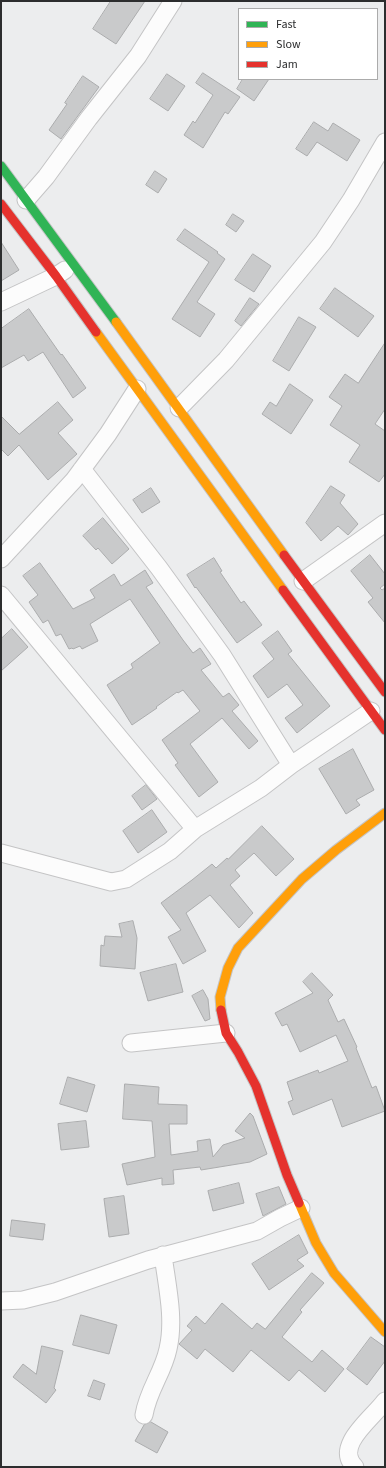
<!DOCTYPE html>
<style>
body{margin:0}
#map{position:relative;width:386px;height:1468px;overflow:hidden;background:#ecedee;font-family:"Source Sans 3",sans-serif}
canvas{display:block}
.frame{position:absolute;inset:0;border:2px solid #2c2d2e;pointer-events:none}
.legend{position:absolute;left:238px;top:8px;width:140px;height:72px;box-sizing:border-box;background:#fff;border:1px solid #ababab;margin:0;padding:5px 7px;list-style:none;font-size:12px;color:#2c2d2e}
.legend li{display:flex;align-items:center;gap:8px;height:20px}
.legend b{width:20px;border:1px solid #ababab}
</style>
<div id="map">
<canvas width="386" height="1468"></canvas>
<div class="frame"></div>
<ul class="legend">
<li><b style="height:5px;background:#30b455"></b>Fast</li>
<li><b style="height:5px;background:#ff9f0a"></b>Slow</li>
<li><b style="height:5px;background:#e5322d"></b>Jam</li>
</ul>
</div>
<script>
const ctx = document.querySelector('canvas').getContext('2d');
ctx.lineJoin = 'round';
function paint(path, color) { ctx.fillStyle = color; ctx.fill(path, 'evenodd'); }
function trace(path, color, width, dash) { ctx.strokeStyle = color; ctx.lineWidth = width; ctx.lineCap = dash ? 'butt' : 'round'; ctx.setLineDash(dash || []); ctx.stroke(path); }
const building = new Path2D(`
 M111,1h34l-29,43 -23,-15z
 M203,73l37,24 -12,17 -3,-2 -22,36 -19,-13 9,-14 2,2 18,-28 -17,-12z
 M167,74l18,12 -17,25 -18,-12z
 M83,76l16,11 -38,52 -12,-9 18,-26 -2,-1z
 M243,79h26l-15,22 -17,-12z
 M314,122l14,9 5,-8 27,17 -13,21 -30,-19 -10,14 -11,-7z
 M155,171l12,8 -9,14 -12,-8z
 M233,214l11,7 -8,11 -10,-7z
 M185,229l33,23 -1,1 8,6 -28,43 18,12 -15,23 -28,-18 37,-57 -32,-22z
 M1,242l18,28 -18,11z
 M253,254l18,12 -17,26 -19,-12z
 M335,288l39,28 -16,21 -38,-28z
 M250,298l9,6 -18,22 -6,-5z
 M29,309l32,46 1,-1 24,34 -13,10 -30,-46 -15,9 -4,-6 -23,13v-39z
 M299,317l17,10 -27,44 -16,-10z
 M385,343v66l-10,15 10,7v43l-6,8 -30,-20 11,-17 -30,-20 12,-19 -13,-9 16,-23 13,9z
 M290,384l23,16 -22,34 -29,-20 8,-12 6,4z
 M58,402l15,18 -15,13 19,21 -29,26 -29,-35 -11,11 -7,-7v-33l18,18z
 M331,486l14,9 -5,8 18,21 -10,11 -10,-9 -17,15 -15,-18z
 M151,488l9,14 -18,11 -9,-13z
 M103,518l26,31 -17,15 -14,-16 -2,2 -13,-14z
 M370,555l15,19v10l-5,4 2,2 3,-2v35l-17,-21 5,-4 -22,-27z
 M214,558l8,13 -2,1 21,31 3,-2 18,24 -25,18 -41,-56 -1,1 -8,-13z
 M40,563l33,46 22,-11 -5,-8 24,-16 7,12 24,-16 8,13 -7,4 37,53 10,13 7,-5 11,16 -10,6 22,27 6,-4 10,12 -7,6 26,30 -9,8 -27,-31 -32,26 28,38 -19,15 -24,-32 3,-2 -16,-23 38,-29 -17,-21 -5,3 -1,-1 -21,15 1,1 -25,17 -25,-40 26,-17 -2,-4 29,-21 -30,-44 -40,25 8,17 -16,8 -2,-3 -7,3 -1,-1 -3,1 -8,-15 -5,2 -8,-16 -5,3 -14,-21 9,-7 -15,-19z
 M12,629l16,18 -27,24v-32z
 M278,631l14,20 -4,3 42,52 -33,27 -12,-15 18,-13 -16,-21 -19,14 -15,-22 21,-17 -12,-16z
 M353,749l21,41 -18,10 4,5 -14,9 -27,-45z
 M146,785l11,14 -15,11 -10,-14z
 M152,810l15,22 -29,21 -15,-22z
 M262,826l32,33 -18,17 -22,-23 -19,17 5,6 -10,9 23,28 -14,15 -29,-33 -24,18 20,38 -23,13 -15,-27 13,-7 -20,-27 31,-23 20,-16 4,4 11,-10 1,1z
 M133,921l4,17 -2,31 -35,-3 1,-21 3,1 1,-10 17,1 -3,-13z
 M176,964l7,28 -35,9 -8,-28z
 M312,973l21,22 -5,5 10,22 6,-3 13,28 -1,1 16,40 4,-2 9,25 -43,16 -10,-28 -39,16 -5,-13 5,-2 -6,-18 31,-12 1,3 29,-12 -12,-26 -36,17 -13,-28 -5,2 -7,-13 38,-20 -10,-11z
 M203,990l5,9 2,20 -5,2 -13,-25z
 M68,1077l27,8 -8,27 -27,-8z
 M125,1084l34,3 -1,17 29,1v19h-18l2,31 27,-4 -1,-10 13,-2 3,18 10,-12 22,-7 -10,-7 15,-18 3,3 14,38 -17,8 -49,8 -1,-3 -27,3 1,14 -12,1v-7l-35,7 -5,-21 33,-7 -3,-36 -29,-2z
 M86,1121l3,26 -28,3 -3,-26z
 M239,1183l5,20 -31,8 -5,-20z
 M279,1187l7,17 -23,12 -7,-22z
 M124,1196l5,38 -20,3 -5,-38z
 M12,1220l33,4 -2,16 -33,-4z
 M299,1235l9,18 -11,7 7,6 -35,24 -17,-26z
 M312,1273l12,10 -24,27 2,2 -20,25 30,25 10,-12 22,19 -19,23 -26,-22 -10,11 -38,-31 -18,22 -28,-23 -8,10 -18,-15 13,-14 -5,-4 9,-10 9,8 17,-21 30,26 5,-6 8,6z
 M81,1315l36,10 -8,29 -36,-9z
 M371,1337l14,10v14l-18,24 -20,-16z
 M42,1346l21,5 -9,37 2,2 -10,13 -33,-26 10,-13 13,10z
 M94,1380l11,4 -5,16 -12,-4z
 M151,1422l17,10 -11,21 -22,-12 9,-16z`);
paint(building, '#c9cacb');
trace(building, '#abacad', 1);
const street = new Path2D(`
 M26,200l20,-23 43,-59 49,-62 35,-55
 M1,302l55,-26 9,-6
 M179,408l47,-48 97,-118 28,-42 34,-58
 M82,469l77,99 63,87 69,110
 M1,559l73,-79 34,-46 29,-45
 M303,581l82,-58
 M1,595l194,234
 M1,853l110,29 15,-3 44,-28 25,-22 66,-41 30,-23 80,-54
 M131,1043l95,-10
 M1,1301l22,-1 32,-8 93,-32 109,-29 23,-13 21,-10
 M144,1415c4,-25 19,-42 24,-66 7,-30 -1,-63 -5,-94
 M355,1467c-22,-21 18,-49 30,-66`);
const fast = new Path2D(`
 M1,166l115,156`);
const slow = new Path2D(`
 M116,322l168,233
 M96,332l187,258
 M221,1010l-1,-13 8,-29 10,-20 64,-69 34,-29 49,-37
 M299,1203l17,40 18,30 51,59`);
const jam = new Path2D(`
 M1,204l55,72 40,56
 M284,555l101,137
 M283,590l102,140
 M221,1010l5,23 12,19 18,34 31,89 12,28`);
trace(street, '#c4c4c5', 19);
trace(fast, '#c4c4c5', 11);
trace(slow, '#c4c4c5', 11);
trace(jam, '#c4c4c5', 11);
trace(street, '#fcfcfc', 17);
trace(fast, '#30b455', 9);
trace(slow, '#ff9f0a', 9);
trace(jam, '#e5322d', 9);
</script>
